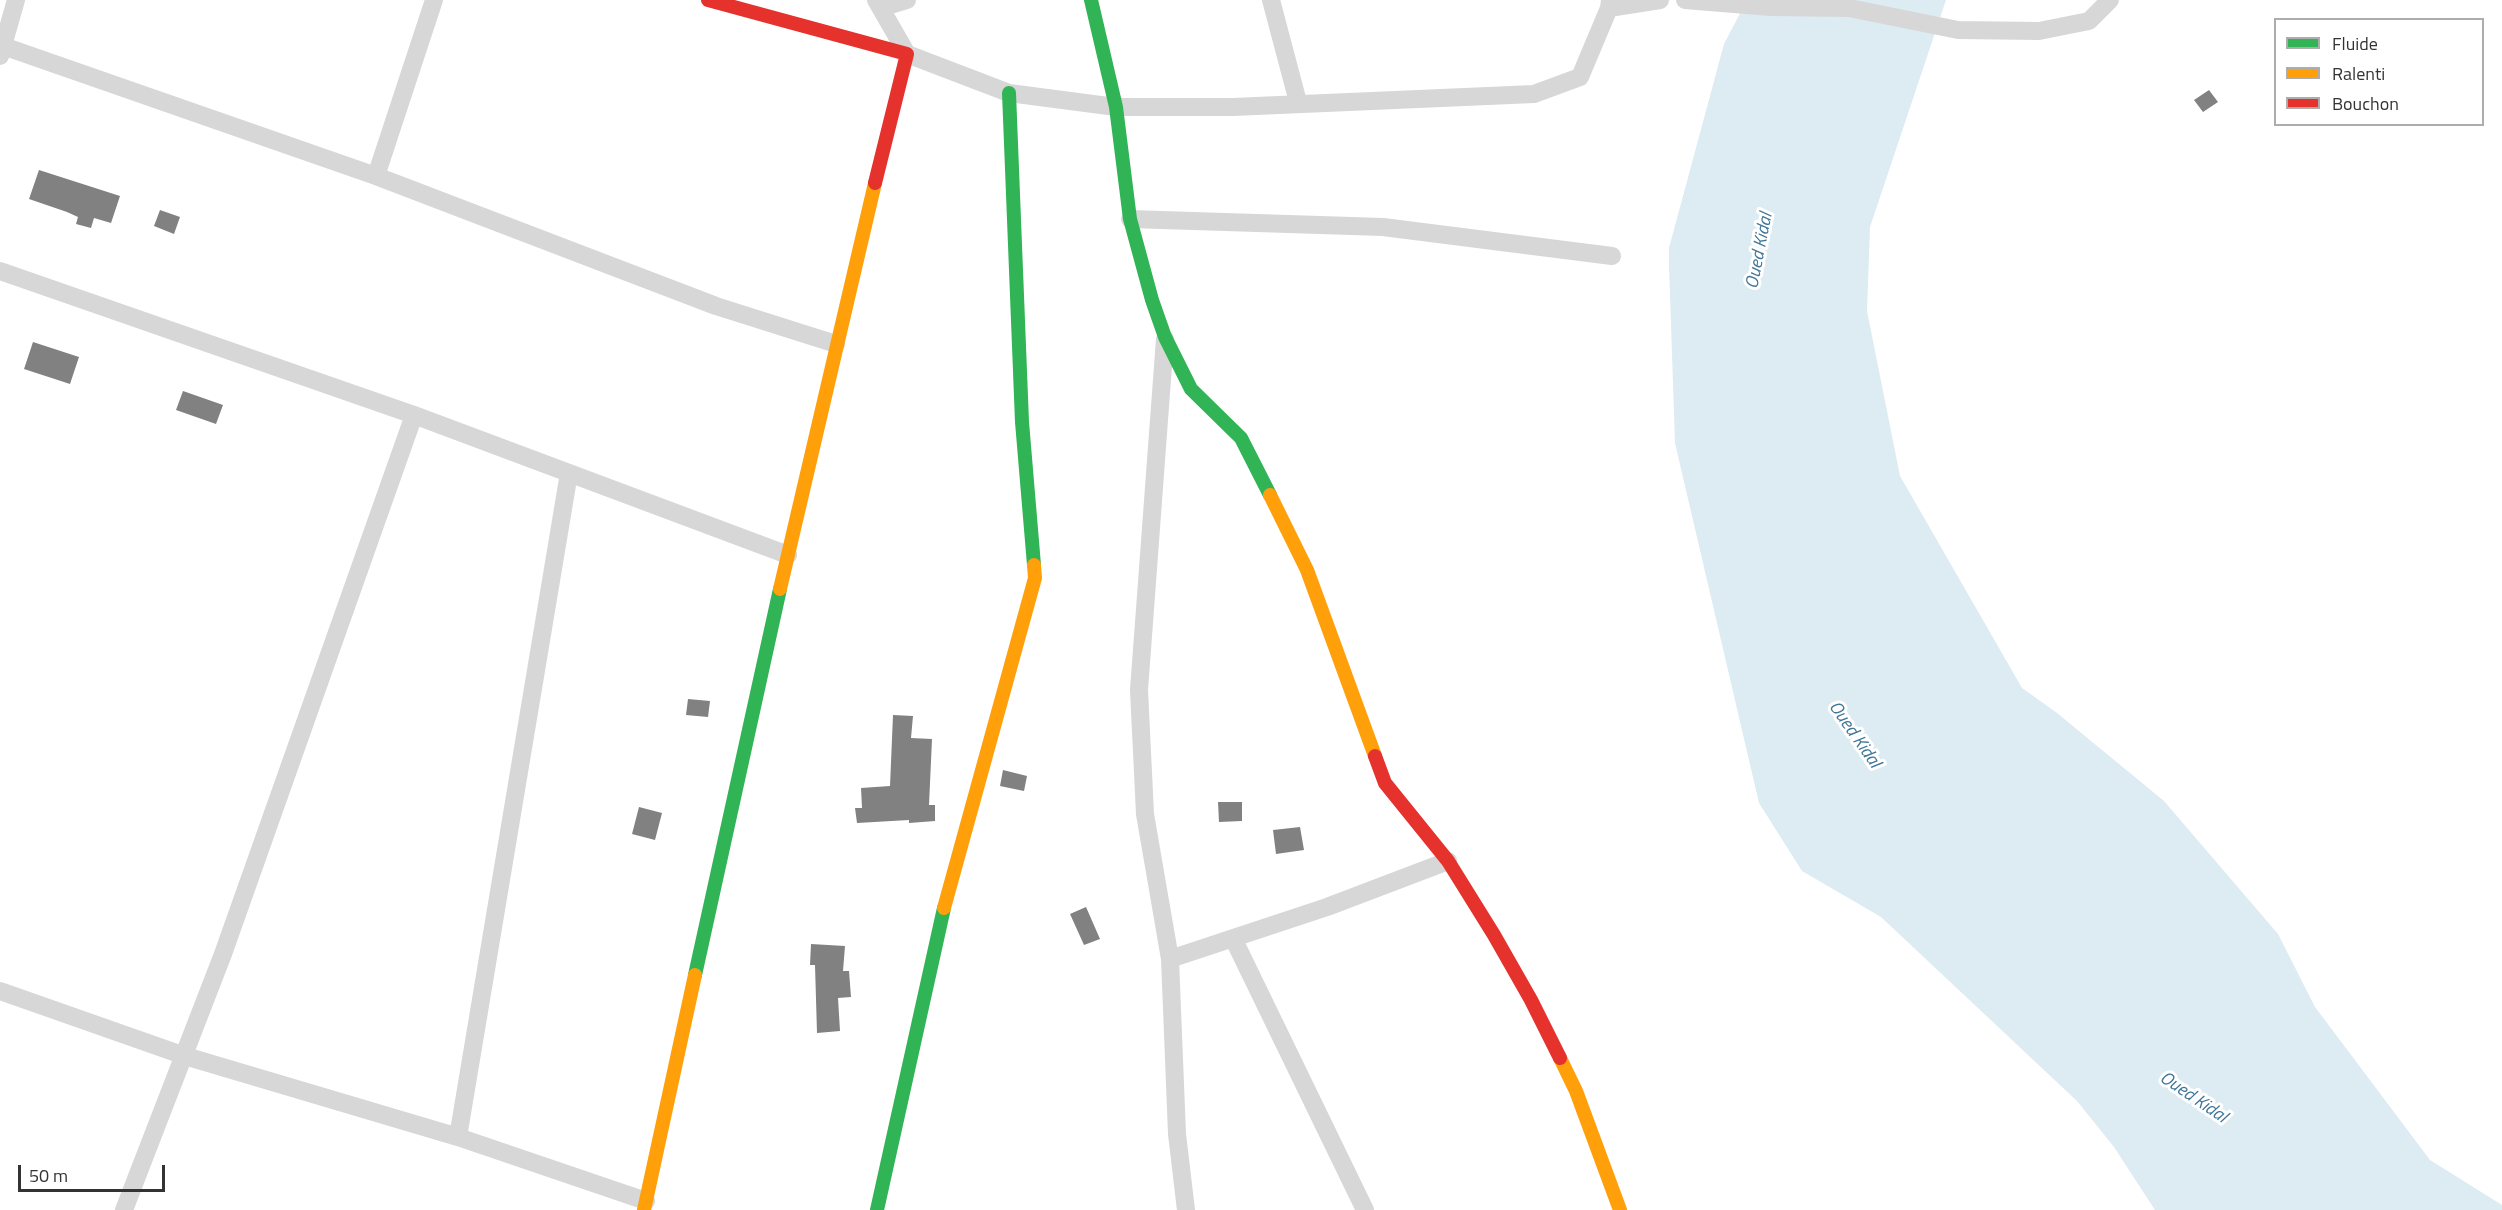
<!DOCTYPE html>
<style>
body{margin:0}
#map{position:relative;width:2502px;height:1210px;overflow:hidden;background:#fff;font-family:"Titillium Web",sans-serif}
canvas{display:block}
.legend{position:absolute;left:2274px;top:18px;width:210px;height:108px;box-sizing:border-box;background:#fff;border:2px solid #adadad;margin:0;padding:8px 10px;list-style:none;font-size:18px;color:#333}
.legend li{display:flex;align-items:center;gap:12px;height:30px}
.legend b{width:30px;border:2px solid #adadad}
.scale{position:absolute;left:18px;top:1165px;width:147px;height:27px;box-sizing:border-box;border:3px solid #333;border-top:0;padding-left:8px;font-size:18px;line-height:21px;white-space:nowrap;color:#333;-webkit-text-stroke:4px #fff;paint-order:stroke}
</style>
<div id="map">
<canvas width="2502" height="1210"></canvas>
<ul class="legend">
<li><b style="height:8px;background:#30b455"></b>Fluide</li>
<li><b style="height:8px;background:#ff9f0a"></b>Ralenti</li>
<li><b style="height:8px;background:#e5322d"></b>Bouchon</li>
</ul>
<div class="scale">50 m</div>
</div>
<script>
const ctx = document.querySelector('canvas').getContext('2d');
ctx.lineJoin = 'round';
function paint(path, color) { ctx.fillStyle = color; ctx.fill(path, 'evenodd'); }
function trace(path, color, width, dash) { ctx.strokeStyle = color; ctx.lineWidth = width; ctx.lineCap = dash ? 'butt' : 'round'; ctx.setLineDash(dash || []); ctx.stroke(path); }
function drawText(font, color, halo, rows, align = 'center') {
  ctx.font = font + ' "Titillium Web",sans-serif'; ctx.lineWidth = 6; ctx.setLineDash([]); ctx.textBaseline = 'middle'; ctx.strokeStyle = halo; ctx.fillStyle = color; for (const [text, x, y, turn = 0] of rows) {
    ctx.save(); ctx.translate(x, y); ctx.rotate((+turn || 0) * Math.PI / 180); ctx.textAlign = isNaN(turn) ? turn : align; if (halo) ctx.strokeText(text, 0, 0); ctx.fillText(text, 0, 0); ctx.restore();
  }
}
paint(new Path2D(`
 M1747,0h199l-76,227 -3,84 33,165 122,212 35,25 107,88 114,133 37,73 115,153 72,45v5h-347l-41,-63 -37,-46 -196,-184 -79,-46 -43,-68 -84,-360 -6,-178v-17l55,-204z`), '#ddebf3');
paint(new Path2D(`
 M2209,90l9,12 -15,10 -9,-12z
 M39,170l81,26 -9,27 -17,-5 -3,10 -15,-4 2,-7 -11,-5 -38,-13z
 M160,210l20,7 -6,17 -20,-8z
 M33,342l46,15 -9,27 -46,-15z
 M183,391l40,14 -7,19 -40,-14z
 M688,699l22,2 -2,16 -22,-2z
 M893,715l20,1 -2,22 21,1 -3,66h6v16l-26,2v-3l-52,3 -2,-15h7l-1,-20 29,-2z
 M1003,770l24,6 -3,15 -24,-5z
 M1218,802h24v19l-23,1z
 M639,807l23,6 -7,27 -23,-6z
 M1300,827l4,23 -28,4 -3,-24z
 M1086,907l14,32 -16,6 -14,-31z
 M811,944l34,2 -2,25h6l2,26 -13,1 2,33 -23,2 -2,-68h-5z`), '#818181');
trace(new Path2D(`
 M876,0l31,54 102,39 107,14h117l301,-13 46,-17 29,-69 1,-8
 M1271,0l27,102
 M1685,0l86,7 78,1 109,22 81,1 50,-10 21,-21
 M881,8l26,-8
 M1609,8l51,-8
 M3,46l373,130 340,130 120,38
 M0,56l16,-56
 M376,176l58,-176
 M1130,219l253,8 229,29
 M0,271l414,144 374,140
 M1165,339l-26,351 6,124 25,145 7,175 9,76
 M1233,938l132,272
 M1170,959l157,-52 121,-46
 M0,991l185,65 273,81 188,64
 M458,1137l111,-664
 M124,1210l99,-256 191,-539`), '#d7d7d7', 18);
trace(new Path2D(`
 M1091,0l25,107 14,112 22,81 13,37 26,52 50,49 29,57
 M1009,93l13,329 12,143
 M695,975l85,-386
 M877,1210l67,-302`), '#30b455', 14);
trace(new Path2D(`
 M1270,495l37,75 68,186
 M780,589l95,-406
 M944,908l91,-330 -1,-13
 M1560,1058l16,33 44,119
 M644,1210l51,-235`), '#ff9f0a', 14);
trace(new Path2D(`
 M708,0l199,54 -32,129
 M1375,756l10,27 63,78 46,74 37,65 29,58`), '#e5322d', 14);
drawText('italic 18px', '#3f7597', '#fff', [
 ["Oued Kidal",1760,251,-79],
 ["Oued Kidal",1854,735,55],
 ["Oued Kidal",2193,1098,34]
]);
</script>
